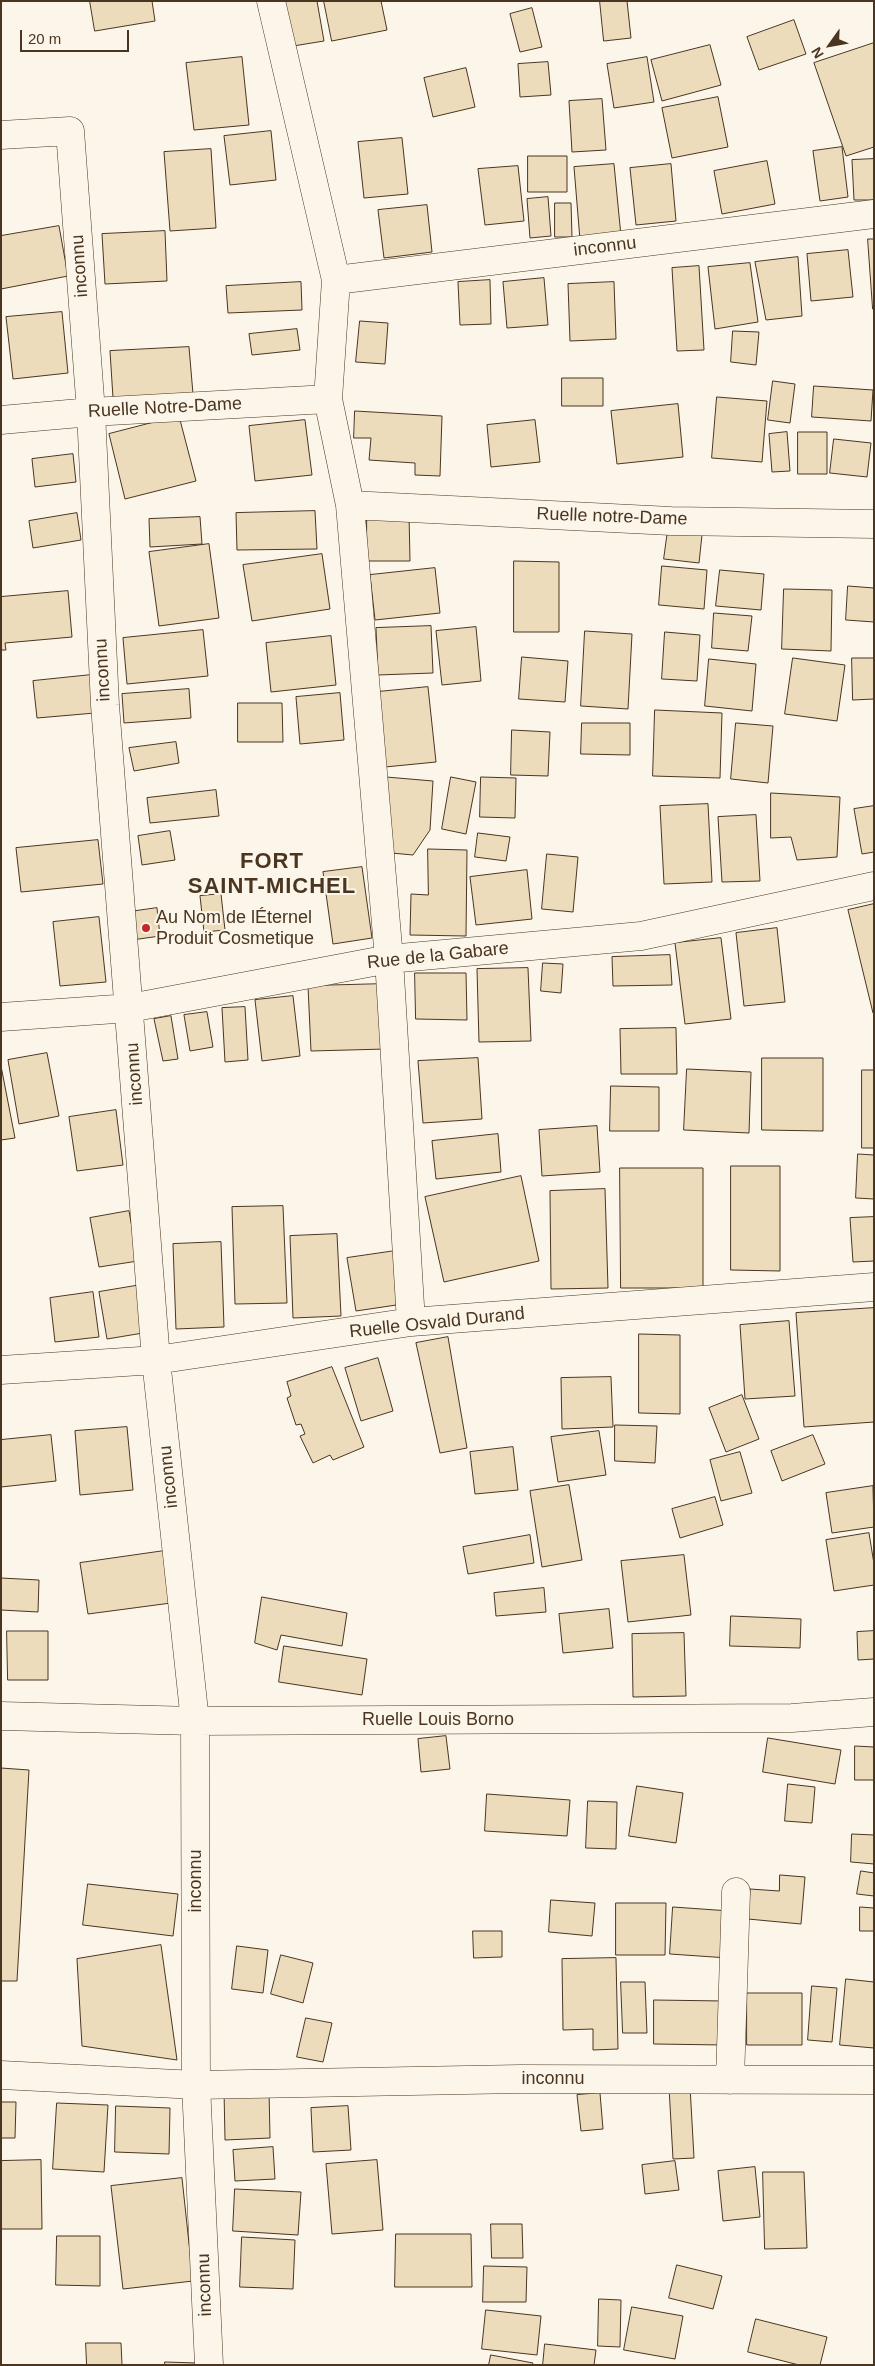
<!DOCTYPE html>
<meta charset="utf-8">
<style>
body{margin:0}
#map{position:relative;width:875px;height:2366px;overflow:hidden;background:#fbf6e9;font-family:Arial,sans-serif}
canvas{display:block}
.frame{position:absolute;inset:0;border:2px solid #4a3520;pointer-events:none}
.north{position:absolute;left:805px;top:20px;width:50px;height:50px;-webkit-text-stroke:4px #fbf6e9;paint-order:stroke;rotate:238deg;font-size:14px;font-weight:700;line-height:20px;text-align:center;color:#4a3520}
.north::after{content:'';display:block;margin:auto;width:18px;height:22px;background:#4a3520;clip-path:polygon(50% 0,100% 100%,50% 72%,0 100%)}
.scale{position:absolute;left:20px;top:30px;width:109px;height:22px;box-sizing:border-box;border:2px solid #4a3520;border-top:0;padding-left:6px;font-size:15px;line-height:18px;white-space:nowrap;color:#4a3520;-webkit-text-stroke:4px #fbf6e9;paint-order:stroke}
</style>
<div id="map">
<canvas width="875" height="2366"></canvas>
<div class="frame"></div>
<div class="north">N</div>
<div class="scale">20 m</div>
</div>
<script>
const ctx = document.querySelector('canvas').getContext('2d');
ctx.lineJoin = 'round';
function paint(path, color) { ctx.fillStyle = color; ctx.fill(path, 'evenodd'); }
function trace(path, color, width, dash) { ctx.strokeStyle = color; ctx.lineWidth = width; ctx.lineCap = dash ? 'butt' : 'round'; ctx.setLineDash(dash || []); ctx.stroke(path); }
function drawText(font, color, halo, rows, align = 'center') {
  ctx.font = font + ' Arial,sans-serif'; ctx.lineWidth = 4; ctx.setLineDash([]); ctx.textBaseline = 'middle'; ctx.strokeStyle = halo; ctx.fillStyle = color; for (const [text, x, y, turn = 0] of rows) {
    ctx.save(); ctx.translate(x, y); ctx.rotate((+turn || 0) * Math.PI / 180); ctx.textAlign = isNaN(turn) ? turn : align; if (halo) ctx.strokeText(text, 0, 0); ctx.fillText(text, 0, 0); ctx.restore();
  }
}
const building = new Path2D(`
 M90,1h62l3,20 -60,10z
 M280,1h37l7,40 -37,6z
 M324,1h57l6,29 -55,11z
 M600,1h27l4,37 -27,3z
 M532,8l10,39 -22,5 -10,-38z
 M794,20l12,34 -47,16 -12,-33z
 M874,43v104l-28,9 -32,-93z
 M710,45l11,40 -59,16 -11,-41z
 M242,57l7,68 -55,5 -8,-67z
 M647,57l7,45 -40,6 -7,-44z
 M548,62l3,33 -31,2 -2,-33z
 M466,68l9,39 -42,10 -9,-39z
 M718,97l10,50 -56,11 -10,-50z
 M602,99l4,51 -34,2 -3,-51z
 M271,131l5,49 -46,5 -6,-49z
 M402,138l6,56 -44,4 -6,-56z
 M842,147l6,50 -28,4 -7,-50z
 M211,149l5,79 -46,3 -6,-79z
 M528,156h39v36h-39z
 M874,159v41h-20l-2,-40z
 M767,161l8,43 -53,10 -8,-43z
 M614,164l7,72 -41,4 -6,-73z
 M671,164l5,57 -40,4 -6,-57z
 M518,166l6,55 -39,4 -7,-56z
 M548,197l3,39 -21,2 -3,-39z
 M555,203h16l1,34h-17z
 M427,205l5,47 -48,6 -6,-48z
 M59,226l9,50 -67,13v-53z
 M165,231l2,50 -62,3 -3,-50z
 M868,239h6v70h-1z
 M848,250l5,47 -42,4 -4,-47z
 M798,257l4,59 -36,4 -11,-58z
 M750,263l8,59 -43,7 -7,-62z
 M699,266l5,84 -27,1 -5,-83z
 M544,278l4,47 -41,3 -4,-46z
 M490,280l1,44 -31,1 -2,-43z
 M301,282l1,28 -74,3 -2,-27z
 M614,282l2,57 -46,2 -2,-57z
 M62,312l6,61 -55,6 -7,-62z
 M360,321l28,2 -3,41 -29,-2z
 M297,329l3,21 -48,5 -3,-21z
 M733,331l26,1 -3,33 -25,-3z
 M189,347l4,47 -80,4 -3,-47z
 M562,378h41v28h-41z
 M773,381l22,3 -5,39 -22,-3z
 M814,386l59,4 -2,31 -59,-4z
 M717,397l50,4 -5,61 -50,-4z
 M678,404l5,53 -66,7 -6,-53z
 M355,411l87,5 -2,60 -25,-1v-12l-46,-3 2,-22h-17z
 M179,416l17,65 -71,18 -16,-65z
 M305,420l7,55 -57,6 -6,-55z
 M535,420l5,42 -49,5 -4,-42z
 M787,432l3,39 -18,1 -3,-38z
 M798,432h29v42h-29z
 M834,439l37,4 -4,34 -37,-4z
 M73,454l3,28 -41,5 -3,-28z
 M315,511l2,38 -80,1 -1,-37z
 M77,513l4,27 -48,8 -4,-27z
 M367,513l42,1 1,47h-43z
 M200,517l2,27 -52,3 -1,-28z
 M668,530l34,5 -3,28 -35,-4z
 M209,544l10,74 -60,8 -10,-74z
 M322,554l8,55 -78,12 -9,-56z
 M514,561l45,1v70h-45z
 M662,566l45,4 -3,39 -45,-4z
 M435,568l5,45 -65,7 -5,-45z
 M720,570l44,4 -3,36 -45,-4z
 M848,586l26,2v34l-28,-2z
 M784,589l48,1 -1,61 -49,-2z
 M68,591l4,46 -67,6 1,7h-5v-53z
 M714,613l38,3 -4,35 -36,-3z
 M431,626l2,47 -55,2 -2,-47z
 M476,627l5,54 -39,4 -6,-54z
 M203,630l5,46 -81,8 -4,-46z
 M585,631l47,3 -4,75 -47,-3z
 M665,632l35,3 -3,46 -35,-2z
 M331,636l5,49 -65,7 -5,-49z
 M522,657l46,4 -3,41 -46,-3z
 M793,658l52,7 -8,56 -52,-7z
 M852,658h22v41l-21,1z
 M709,659l47,5 -4,47 -47,-5z
 M91,675l4,38 -58,5 -4,-37z
 M428,687l8,75 -51,5 -8,-75z
 M189,689l2,29 -67,5 -2,-29z
 M340,693l4,47 -44,4 -4,-47z
 M238,703h44l1,39h-45z
 M655,710l67,3 -2,65 -67,-2z
 M582,723h48v32l-49,-1z
 M736,723l37,3 -5,57 -37,-4z
 M512,730l38,2 -2,44 -37,-1z
 M176,742l3,21 -45,8 -5,-23z
 M386,777l47,4 -3,49 -17,25 -33,-3z
 M451,777l25,5 -10,52 -24,-5z
 M481,777l35,1 -1,40 -35,-1z
 M216,790l3,26 -69,7 -3,-25z
 M771,793l69,4 -3,60 -40,3 -6,-23 -20,1z
 M708,804l4,78 -48,2 -4,-78z
 M874,806v46l-12,2 -8,-45z
 M756,815l4,66 -38,1 -4,-65z
 M170,831l5,29 -33,5 -4,-29z
 M478,833l32,4 -4,24 -31,-4z
 M98,840l5,44 -82,8 -5,-44z
 M428,849l39,1 -1,86 -56,-1 1,-41 17,1z
 M547,854l31,3 -5,55 -31,-3z
 M362,867l10,71 -39,6 -10,-72z
 M527,870l5,49 -56,6 -6,-48z
 M221,894l4,36 -21,2 -4,-36z
 M874,904v109h-1l-25,-103z
 M157,908l3,28 -28,4 -3,-28z
 M99,917l7,65 -46,4 -7,-64z
 M777,928l8,74 -41,4 -8,-73z
 M721,938l10,81 -46,5 -10,-81z
 M670,955l2,30 -59,1 -1,-29z
 M543,963l20,1 -2,29 -20,-2z
 M528,968l3,73 -52,1 -2,-73z
 M415,973h51l1,47 -51,-1z
 M384,984l2,65 -75,2 -3,-65z
 M293,996l7,60 -38,5 -7,-61z
 M245,1007l3,53 -23,2 -3,-54z
 M207,1012l6,35 -23,4 -6,-36z
 M171,1016l7,43 -15,2 -9,-42z
 M676,1028l1,46h-56l-1,-45z
 M47,1053l12,63 -40,8 -11,-64z
 M478,1058l4,61 -59,4 -5,-62z
 M762,1058h61v73l-61,-1z
 M1,1066l14,72 -14,2z
 M687,1069l64,3 -2,61 -65,-3z
 M862,1070h12v78h-12z
 M611,1086l48,1v44h-49z
 M116,1110l7,55 -46,6 -8,-54z
 M597,1126l3,46 -58,4 -3,-46z
 M498,1134l3,38 -65,7 -4,-38z
 M858,1154l16,1v44l-18,-1z
 M731,1166h49v105l-49,-1z
 M620,1168h83v120h-82z
 M521,1176l18,85 -95,21 -19,-85z
 M605,1189l3,99 -57,1 -1,-98z
 M283,1206l4,97 -52,1 -3,-97z
 M129,1211l9,50 -39,6 -9,-49z
 M874,1217v44l-21,1 -3,-44z
 M337,1234l4,82 -48,2 -3,-82z
 M221,1242l3,85 -48,2 -3,-85z
 M395,1251l8,53 -47,7 -9,-53z
 M141,1285l8,47 -42,7 -8,-47z
 M93,1292l6,45 -44,5 -5,-44z
 M874,1308v114l-70,5 -8,-114z
 M789,1321l6,75 -50,3 -5,-74z
 M639,1334l41,1v79l-41,-1z
 M448,1337l19,111 -27,5 -24,-110z
 M378,1358l15,53 -32,10 -16,-53z
 M332,1367l32,80 -31,13 -3,-5 -17,8 -13,-27 5,-2 -4,-10 -5,1 -9,-27 4,-2 -4,-14z
 M611,1377l2,50 -51,2 -1,-51z
 M742,1395l17,44 -33,13 -17,-44z
 M615,1425l42,1 -2,37 -40,-2z
 M127,1427l6,63 -53,5 -5,-64z
 M599,1431l7,44 -48,7 -7,-45z
 M51,1435l5,46 -55,6v-47z
 M813,1435l12,29 -43,17 -11,-30z
 M513,1447l5,43 -43,4 -5,-42z
 M740,1452l12,41 -31,8 -11,-41z
 M569,1485l13,75 -40,7 -12,-76z
 M873,1486l1,41 -42,6 -6,-40z
 M715,1497l8,28 -43,13 -8,-29z
 M869,1533l5,31v21l-40,6 -8,-51z
 M530,1535l4,28 -66,11 -5,-27z
 M164,1551l7,52 -83,11 -8,-51z
 M684,1555l7,60 -63,7 -7,-61z
 M1,1578l38,2 -1,32 -37,-2z
 M544,1588l2,24 -50,4 -2,-23z
 M262,1597l85,16 -5,33 -61,-11 -4,15 -22,-7z
 M609,1609l4,39 -50,5 -4,-39z
 M731,1616l70,3 -1,29 -70,-2z
 M7,1631h41v49h-40z
 M874,1631v28l-16,1 -1,-28z
 M684,1633l2,63 -53,1 -1,-63z
 M284,1646l83,13 -5,36 -83,-13z
 M446,1736l4,33 -29,3 -3,-33z
 M768,1738l73,12 -6,34 -72,-12z
 M855,1746l19,1v33h-19z
 M1,1768l28,2 -12,211h-16z
 M788,1784l27,3 -3,36 -27,-2z
 M637,1786l46,7 -7,50 -47,-7z
 M487,1794l83,6 -3,36 -82,-5z
 M588,1801l29,1 -1,47 -30,-1z
 M852,1834l22,1v29l-23,-2z
 M861,1871l13,2v23l-17,-2z
 M780,1875l25,2 -4,47 -53,-5 2,-30 29,2z
 M88,1884l90,10 -5,42 -90,-11z
 M551,1900l44,3 -3,33 -43,-4z
 M616,1903h50l-1,52h-49z
 M673,1907l57,4 -2,47 -58,-4z
 M860,1907l14,1v23h-14z
 M473,1931h29v26l-28,1z
 M161,1945l16,115 -95,-14 -5,-87z
 M237,1946l31,4 -5,43 -31,-4z
 M281,1955l32,8 -10,40 -32,-9z
 M616,1958l2,91 -25,1v-21l-30,1 -1,-71z
 M846,1979l28,3v66l-34,-3z
 M621,1982h24l2,51h-24z
 M812,1986l25,2 -5,54 -24,-2z
 M747,1993h55v52h-55z
 M654,2000l70,1v44l-70,-1z
 M306,2018l26,5 -9,39 -26,-5z
 M690,2086l4,72 -21,1 -4,-72z
 M269,2089l1,49 -45,2 -1,-50z
 M600,2093l3,36 -22,2 -4,-36z
 M1,2102h15l-1,36h-14z
 M57,2103l51,2 -4,67 -51,-3z
 M116,2106l54,2 -1,46 -54,-2z
 M348,2106l3,44 -38,2 -2,-44z
 M273,2147l2,32 -40,2 -2,-31z
 M41,2160l1,69h-41v-68z
 M377,2160l6,70 -51,4 -6,-70z
 M675,2161l4,29 -34,4 -3,-29z
 M755,2167l5,50 -37,4 -5,-50z
 M763,2172h41l3,76 -42,1z
 M182,2178l11,103 -70,8 -12,-103z
 M235,2189l66,3 -3,43 -65,-4z
 M491,2224h31l1,34h-31z
 M396,2234h75l1,53h-77z
 M57,2236h43v50l-44,-1z
 M242,2237l53,3 -2,49 -53,-2z
 M677,2265l45,11 -9,33 -44,-11z
 M484,2266l43,1 -1,35h-43z
 M599,2299l22,1 -1,47 -22,-1z
 M632,2307l51,9 -8,43 -51,-9z
 M486,2310l55,6 -4,39 -55,-6z
 M756,2319l71,18 -7,28h-21l-51,-13z
 M86,2343h35l1,22h-35z
 M545,2344l51,6 -2,15h-51z
 M491,2355l42,8 -1,2h-43z
 M165,2362l32,1v2h-32z`);
paint(building, '#ecdcbc');
trace(building, '#4a3520', 1);
const street = new Path2D(`
 M271,1l65,279 -8,119 22,106 39,454 22,363
 M1,135l69,-4 21,281 14,293 51,655 39,361 1,364 13,280
 M336,280l538,-66
 M1,420l90,-8 237,-13
 M350,505l321,16 203,3
 M1,1017l129,-9 259,-49 252,-23 233,-50
 M1,1370l155,-10 255,-38 463,-35
 M1,1716l194,5 597,-3 82,-6
 M1,2075l195,10 324,-6 354,1
 M730,2080l6,-188`);
trace(street, '#4a3520', 29);
trace(street, '#fbf6e9', 28);
for (const [x, y, r, color] of [
 [146,928,5,"#c62828"]
]) { const dot = new Path2D(); dot.arc(x, y, r, 0, 2 * Math.PI); ctx.fillStyle = color; ctx.fill(dot); trace(dot, '#fbf6e9', 2); }
drawText('18px', '#4a3520', '#fbf6e9', [
 ["inconnu",605,247,-7],
 ["inconnu",80,266,-94],
 ["Ruelle Notre-Dame",165,408,-3],
 ["Ruelle notre-Dame",612,517,2],
 ["inconnu",103,670,-93],
 ["Rue de la Gabare",438,956,-6],
 ["inconnu",135,1074,-94],
 ["Ruelle Osvald Durand",437,1323,-6],
 ["inconnu",169,1477,-96],
 ["Ruelle Louis Borno",438,1720],
 ["inconnu",196,1881,-90],
 ["inconnu",553,2079],
 ["inconnu",205,2285,-92]
]);
drawText('18px', '#4a3520', '#fbf6e9', [
 ["Au Nom de lÉternel",156,918],
 ["Produit Cosmetique",156,939]
], 'left');
ctx.letterSpacing = '1px';
drawText('bold 22px', '#4a3520', '#fbf6e9', [
 ["FORT",272,862],
 ["SAINT-MICHEL",272,887]
]);
ctx.letterSpacing = '0px';
</script>
